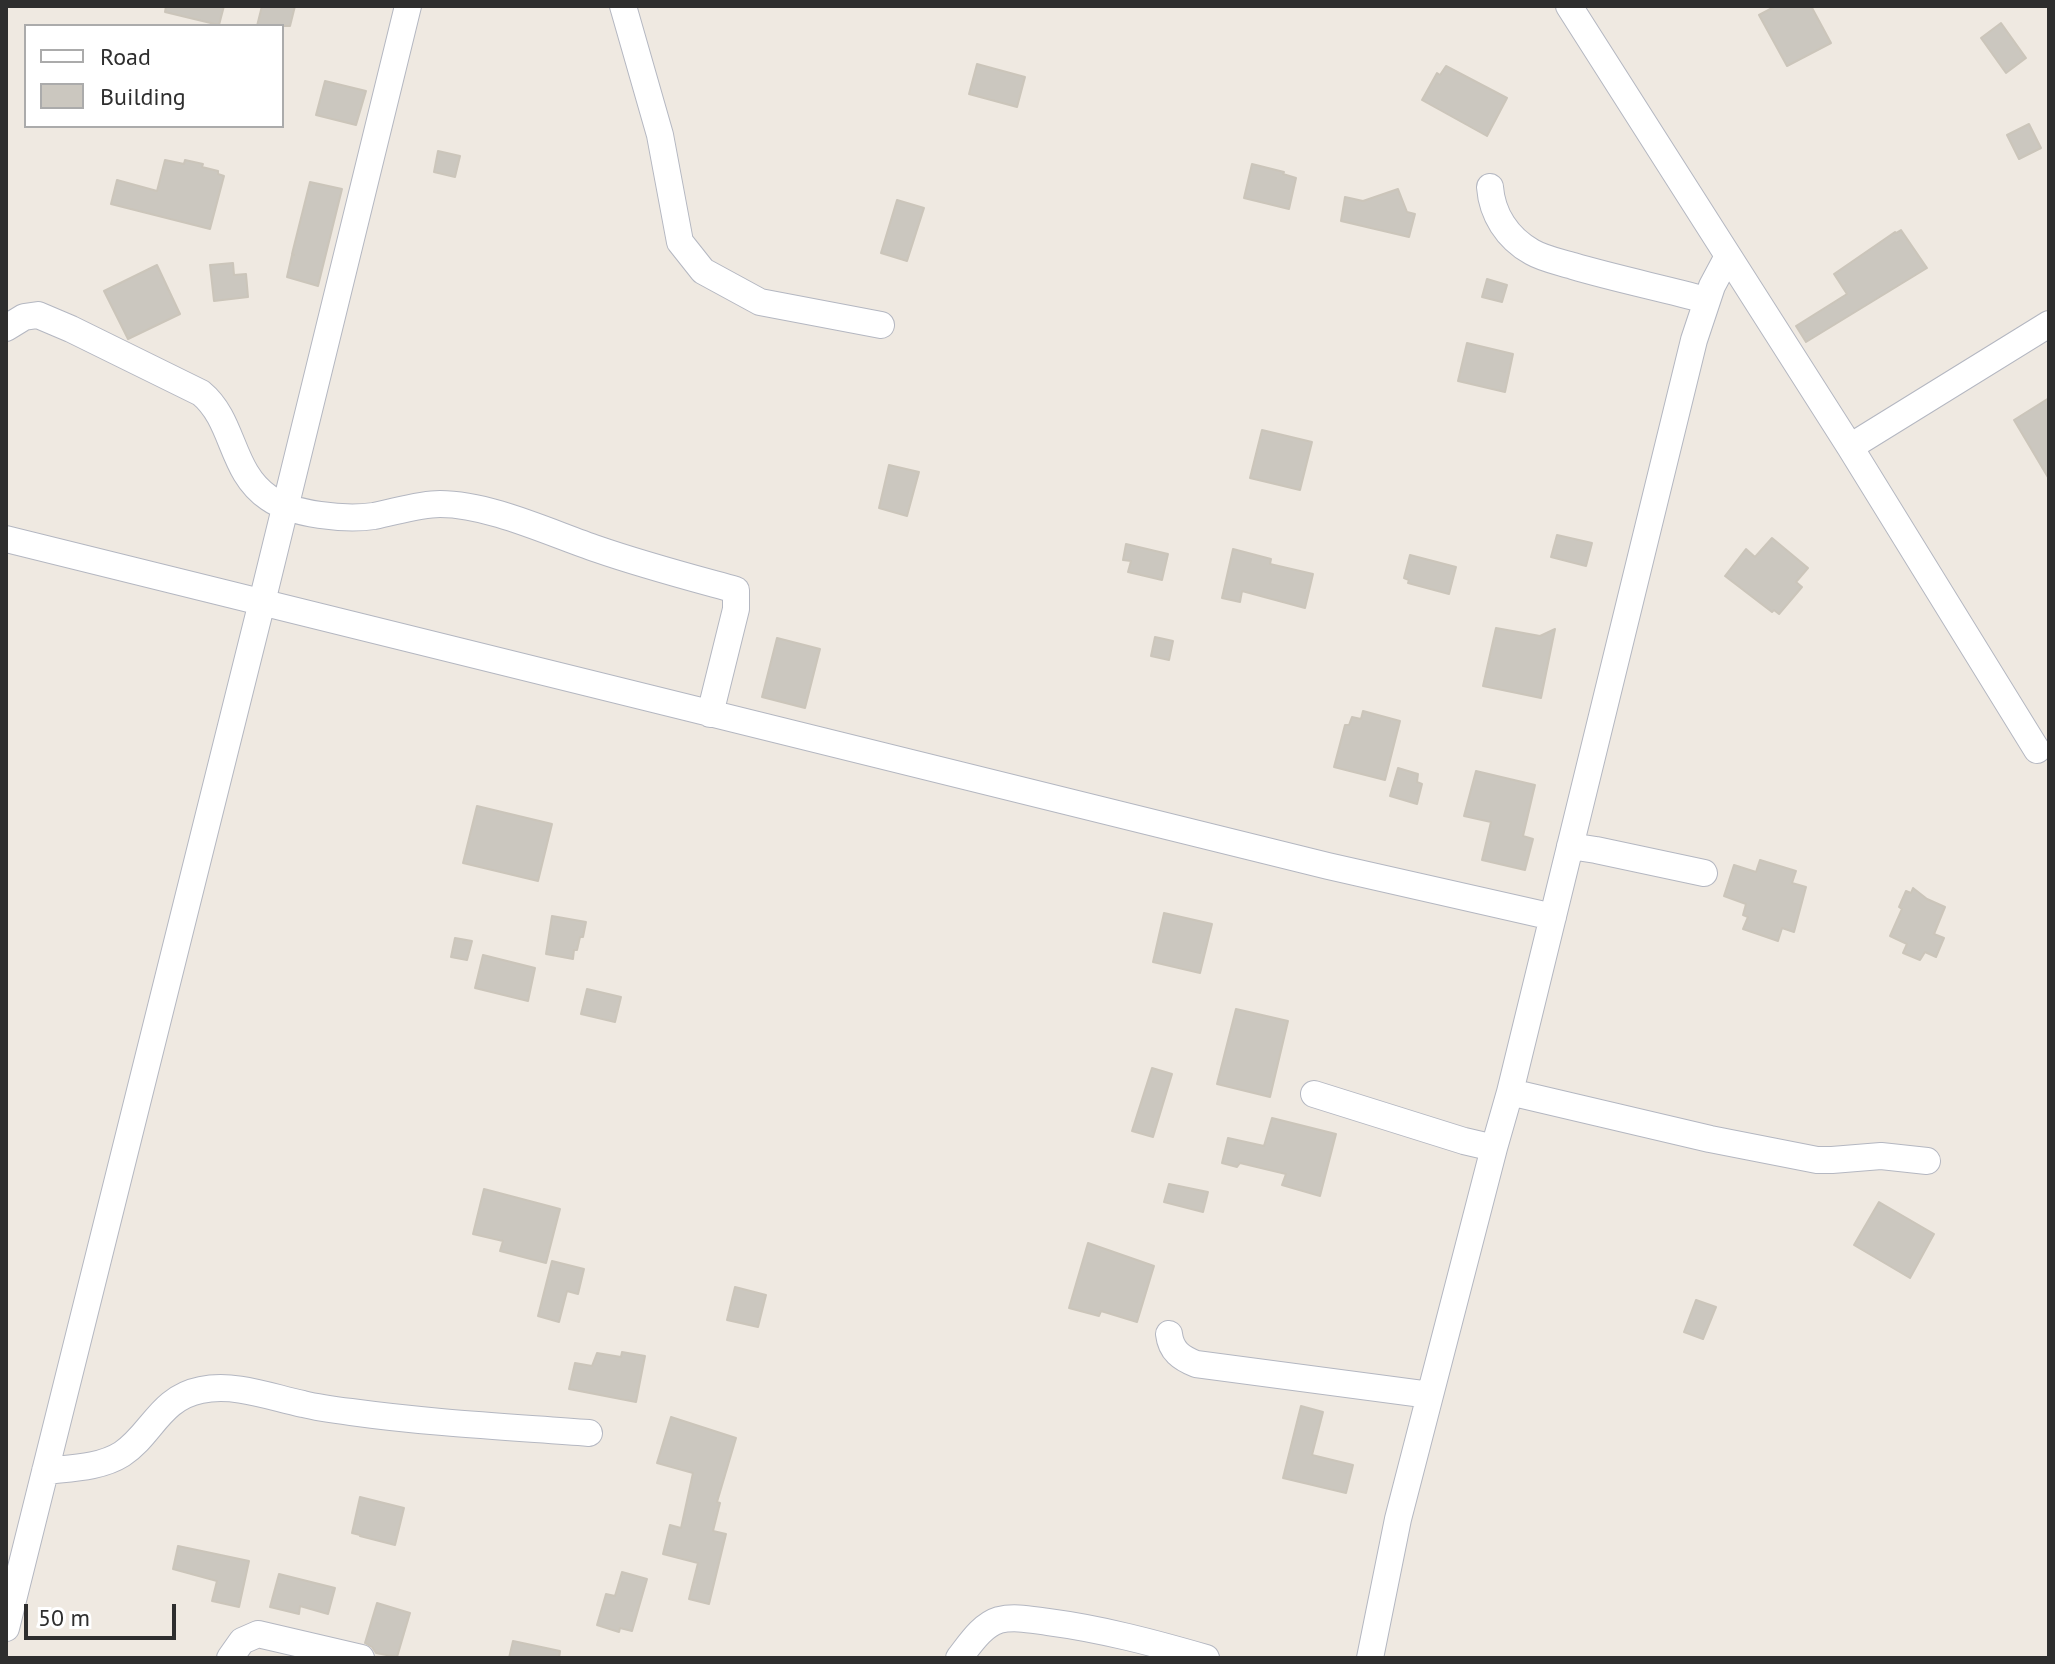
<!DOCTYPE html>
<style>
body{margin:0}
#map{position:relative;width:2055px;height:1664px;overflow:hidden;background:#efe9e1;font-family:"PT Sans",sans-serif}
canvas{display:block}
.frame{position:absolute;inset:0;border:8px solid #2e2e2e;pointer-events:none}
.legend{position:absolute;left:24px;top:24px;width:260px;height:104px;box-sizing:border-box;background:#fff;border:2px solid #ababab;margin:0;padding:10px 14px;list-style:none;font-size:24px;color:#2e2e2e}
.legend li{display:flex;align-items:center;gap:16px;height:40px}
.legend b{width:40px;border:2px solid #ababab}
.scale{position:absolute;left:24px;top:1604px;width:152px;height:36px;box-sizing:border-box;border:4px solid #2e2e2e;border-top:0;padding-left:10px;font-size:24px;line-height:28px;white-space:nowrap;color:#2e2e2e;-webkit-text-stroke:6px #fff;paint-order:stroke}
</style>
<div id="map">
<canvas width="2055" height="1664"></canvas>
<div class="frame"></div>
<ul class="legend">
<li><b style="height:10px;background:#fff"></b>Road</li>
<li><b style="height:22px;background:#cbc7bf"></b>Building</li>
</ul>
<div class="scale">50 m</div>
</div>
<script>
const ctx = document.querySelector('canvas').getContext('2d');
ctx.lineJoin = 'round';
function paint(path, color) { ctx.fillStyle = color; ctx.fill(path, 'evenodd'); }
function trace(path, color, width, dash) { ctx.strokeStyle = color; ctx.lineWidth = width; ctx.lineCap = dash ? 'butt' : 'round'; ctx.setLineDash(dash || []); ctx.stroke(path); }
const building = new Path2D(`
 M166,6h58l-5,19 -54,-13z
 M262,6h33l-5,20h-33z
 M1776,6h35l20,37 -44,23 -28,-51z
 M2001,23l25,35 -20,15 -25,-35z
 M977,64l48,13 -8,30 -48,-13z
 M1446,66l61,32 -20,38 -65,-36 15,-27 3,2z
 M325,81l41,10 -10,34 -40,-10z
 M2029,124l12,24 -22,11 -12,-24z
 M438,151l22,5 -5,21 -21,-5z
 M165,160l19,4 1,-4 18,4 -1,3 16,4v3l6,2 -14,53 -99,-25 6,-24 40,11z
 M1252,164l32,8 -1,2 13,4 -7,31 -45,-11z
 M310,182l32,7 -24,97 -31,-9 5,-22h2l-2,-1z
 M1398,189l9,23 8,2 -6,23 -68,-16 4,-24 18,4z
 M897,200l27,8 -17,53 -26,-8z
 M1901,230l26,38 -121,74 -10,-16 51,-32 -13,-20 61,-42 1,1z
 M233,263l1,12 12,-1 2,23 -34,4 -4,-36z
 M157,265l23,49 -52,25 -24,-48z
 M1487,279l20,6 -5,17 -20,-5z
 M1467,343l46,11 -8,38 -47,-11z
 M2049,398v81l-35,-59z
 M1262,430l50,12 -12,48 -50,-12z
 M889,465l30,7 -12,44 -28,-8z
 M1557,535l35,8 -6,23 -35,-9z
 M1772,538l36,30 -12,14 6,5 -23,27 -5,-4 -2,2 -47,-36 21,-27 9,8z
 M1126,544l42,10 -6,26 -34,-8 3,-11 -8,-1z
 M1233,549l38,10 -1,5 43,10 -8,34 -63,-17 -2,11 -18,-4z
 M1410,555l46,12 -7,27 -41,-11 1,-3 -5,-2z
 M1496,628l44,8 15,-7 -14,69 -58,-12z
 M1155,637l18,4 -4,19 -18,-4z
 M777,638l43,11 -15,59 -43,-11z
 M1363,711l37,10 -15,59 -51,-13 11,-42h4l3,-8 9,2z
 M1398,768l20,6 -1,8 5,2 -5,20 -27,-8z
 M1476,771l59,14 -12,51 10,3 -8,31 -43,-10 9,-38 -27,-6z
 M477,806l75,18 -14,57 -75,-18z
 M1760,860l36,11 -4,12 14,4 -12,45 -12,-4 -4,13 -35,-12 5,-12 -5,-2 3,-11 -22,-8 10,-31 22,7z
 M1913,888l14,11 18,8 -11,27 10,4 -8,19 -11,-5 -5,8 -17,-7 4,-9 -17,-8 12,-27 -3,-2 7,-16 5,2z
 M1164,913l48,11 -12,49 -47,-11z
 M552,916l34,6 -3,15h-3l-3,13h-3l-1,9 -27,-5z
 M455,938l17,3 -5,19 -16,-3z
 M483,955l52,13 -7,33 -53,-13z
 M587,989l34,8 -6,25 -34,-8z
 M1236,1009l52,12 -18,76 -53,-13z
 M1152,1068l20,6 -19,63 -21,-6z
 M1272,1118l64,16 -16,62 -38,-11 4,-11 -46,-11 -3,4 -15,-4 6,-25 36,8z
 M1169,1184l39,8 -5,20 -39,-10z
 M484,1189l76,20 -14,54 -46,-12 3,-10 -30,-7z
 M1879,1202l55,32 -24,44 -56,-33z
 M1088,1243l66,23 -17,56 -36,-11 -2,5 -30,-8z
 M552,1261l32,8 -6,25 -11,-3 -8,31 -21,-6z
 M735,1287l31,8 -8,32 -31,-7z
 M1696,1300l20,7 -13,32 -19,-7z
 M622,1352l23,4 -9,46 -67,-13 6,-26 17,3 5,-13 24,4z
 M1301,1406l22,6 -11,43 41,10 -7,28 -63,-15z
 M671,1417l65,21 -19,64 3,1 -7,28 13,3 -17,70 -20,-5 9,-36 -35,-9 7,-29 11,3 12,-55 -36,-10z
 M360,1497l44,11 -9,37 -35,-9v-1l-8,-2z
 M178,1546l71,15 -10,46 -27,-6 5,-20 -44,-12z
 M622,1572l25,7 -15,52 -12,-3 -1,4 -22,-7 9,-31 9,2z
 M279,1574l56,14 -7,26 -28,-8 -1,8 -29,-7z
 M377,1603l33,10 -13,44 -21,-4 -4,-6 -7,-4z
 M513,1641l47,10 -1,7h-50z`);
paint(building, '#cbc7bf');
trace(building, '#cbc5ba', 2);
const minor = new Path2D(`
 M623,6l37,129 20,107 23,29 57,31 121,23
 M1569,6l281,441 187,303
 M1490,187c2,27 17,51 42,65 12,7 28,10 41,14 44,13 89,22 133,34
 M6,328l18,-11 14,-2 33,14 130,64c34,28 29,79 68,105 24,17 76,22 105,18 21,-4 45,-12 66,-12 49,0 110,29 157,45 46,16 92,28 139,41v19l-26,105
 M1850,447l199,-123
 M6,539l1322,327 225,51
 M1570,846l26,4 108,23
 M1510,1092l200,47 107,21h15l49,-4 46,5
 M1314,1094l150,47 30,7
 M1169,1334c2,17 12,24 27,30l234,31
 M45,1471c25,-3 55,-3 77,-17 30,-20 38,-56 79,-64 34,-7 69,7 102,14 16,4 32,6 48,8 79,11 159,15 238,21
 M6,1628l256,-1026 146,-596
 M230,1658l12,-17 16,-7 103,24
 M959,1658c11,-14 23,-33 40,-38 16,-4 33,0 49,2 54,7 106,21 158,36
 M1370,1658l28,-139 96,-371 16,-56 184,-752 18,-54 16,-30`);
trace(minor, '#b4b7c1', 28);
trace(minor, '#fff', 26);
</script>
